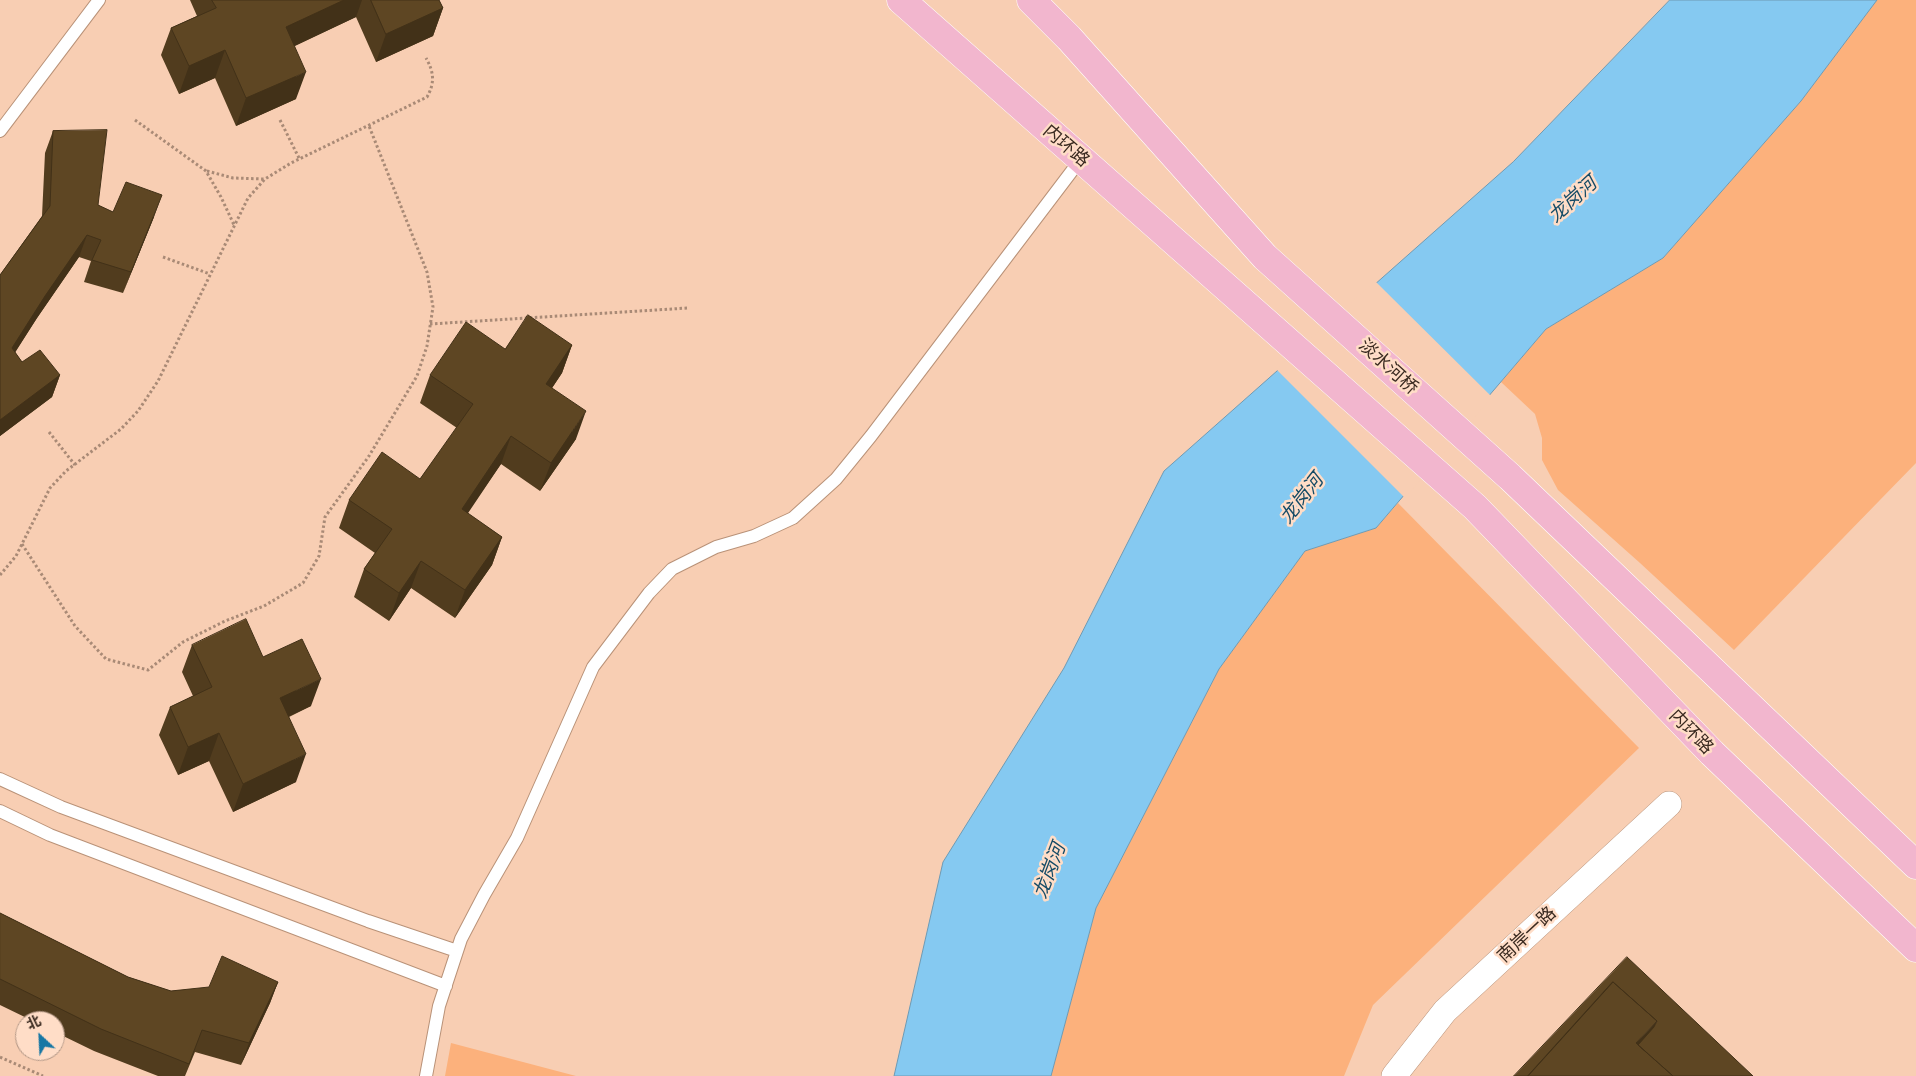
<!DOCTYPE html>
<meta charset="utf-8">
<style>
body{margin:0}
#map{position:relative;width:1916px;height:1076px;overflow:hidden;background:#f8ceb3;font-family:Rubik,"Noto Sans SC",sans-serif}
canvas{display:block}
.north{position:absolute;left:15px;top:1011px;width:50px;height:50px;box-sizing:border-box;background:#ffddc7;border:1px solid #b19685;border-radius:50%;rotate:335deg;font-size:14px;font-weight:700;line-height:20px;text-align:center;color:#3b2b21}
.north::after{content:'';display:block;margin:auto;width:18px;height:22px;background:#1777a4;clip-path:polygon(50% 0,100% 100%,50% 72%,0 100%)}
</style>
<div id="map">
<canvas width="1916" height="1076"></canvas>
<div class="north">北</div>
</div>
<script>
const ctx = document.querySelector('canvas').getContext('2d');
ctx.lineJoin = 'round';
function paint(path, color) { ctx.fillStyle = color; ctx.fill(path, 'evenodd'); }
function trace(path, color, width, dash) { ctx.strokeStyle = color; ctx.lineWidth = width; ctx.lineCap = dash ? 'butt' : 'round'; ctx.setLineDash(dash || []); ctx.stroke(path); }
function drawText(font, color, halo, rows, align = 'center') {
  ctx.font = font + ' Rubik,"Noto Sans SC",sans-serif'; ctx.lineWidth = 5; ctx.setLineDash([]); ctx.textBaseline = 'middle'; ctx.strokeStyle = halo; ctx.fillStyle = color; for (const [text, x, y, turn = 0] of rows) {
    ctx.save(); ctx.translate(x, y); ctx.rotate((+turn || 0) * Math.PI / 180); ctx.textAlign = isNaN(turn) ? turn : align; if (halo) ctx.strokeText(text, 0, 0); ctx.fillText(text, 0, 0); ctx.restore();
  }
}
paint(new Path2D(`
 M1877,0h39v463l-182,187 -94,-87 -82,-73 -16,-30v-22l-7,-24 -34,-32 45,-53 117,-71 138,-157z
 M1398,503l241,245 -266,257 -29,71h-293l45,-168 123,-239 86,-118 71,-23z
 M451,1043l125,33h-131z`), '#fcb17c');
const water = new Path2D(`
 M1670,0h207l-76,101 -138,157 -117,71 -170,199 -71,23 -86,118 -123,239 -45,168h-157l49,-214 121,-194 100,-197 349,-309z`);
paint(water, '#85c9f1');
trace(water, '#6f9ab3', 1);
paint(new Path2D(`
 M1375,281l117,116 -87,101 -129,-129z`), '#f8ceb3');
const service = new Path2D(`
 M0,131l99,-131
 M0,779l61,28 307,114 89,30
 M0,811l50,24 396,151
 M426,1076l13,-70 22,-67 23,-44 33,-57 76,-171 56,-74 23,-24 44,-22 38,-11 39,-18 43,-39 35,-43 210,-277`);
const minor = new Path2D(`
 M1394,1076l51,-65 224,-207`);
const primary = new Path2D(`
 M901,0l574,507 237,246 204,195
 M1031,0l38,38 196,219 245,220 406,388`);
trace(service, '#b99278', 14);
trace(minor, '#b99278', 26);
trace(primary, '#fff', 29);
trace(new Path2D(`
 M135,120l71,51 15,26 13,28
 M280,120l19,38
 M207,171l26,7 32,1
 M163,257l47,17
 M430,324l258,-16
 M49,432l26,33
 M22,544l53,82 31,33 42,11 35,-28 42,-21 39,-15 39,-23 16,-27 6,-39 44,-61 48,-80 10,-30 6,-39 -6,-35 -58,-146
 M0,575l16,-19 34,-68 16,-17 55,-42 17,-18 20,-30 90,-183 17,-19 26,-16 136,-66c8,-14 7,-25 -1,-39
 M0,1057l43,19`), '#a98a76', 3, [2.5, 2.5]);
trace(service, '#fff', 12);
trace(minor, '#fff', 25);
trace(primary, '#f2b6ce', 28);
paint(new Path2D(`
 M190,0h249l4,8 -10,28 -57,26 -20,-45 -62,29 2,53 -60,27 -21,-48 -36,16 -18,-39 10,-27 26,-12z
 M53,131l45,74 15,7 41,5 -31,76 -39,-11 7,-21 -12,-4 -42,61 -22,34 7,10 38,13 -8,22 -52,39v-161l42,-59 3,-63z
 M572,345l-10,28 -10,15 24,51 -36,52 -39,-27 -34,49 35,24 -10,28 -37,53 -44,-30 -22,33 -35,-24 10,-28 11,-16 -36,-25 10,-28 71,-21 37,-51 -37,-25 10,-28 75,-26z
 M192,645l71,12 48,49 -22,11 7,65 -63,30 -24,-51 -31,14 -19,-40 11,-28 23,-11 -11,-24z
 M0,913l128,64 43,14 107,-9 -8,21 -29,62 -46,-13 -10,24h-27l-64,-25 -39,-19v-11h-22l-33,-16z`), '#513c1e');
paint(new Path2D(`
 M344,0h18l-6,17 -80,38 10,-28z
 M443,8l-10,28 -57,26 10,-28z
 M225,50l-10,28 -36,16 10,-28z
 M306,72l-10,27 -60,27 10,-28z
 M162,195l-8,22 -31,76 8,-21z
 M87,235l-8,22 -42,61 -33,52 8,-22 33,-52z
 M572,345l-10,28 -26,39 10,-28z
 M60,375l-8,22 -52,39v-16z
 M586,411l-10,28 -36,52 11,-28z
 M511,436l-10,28 -49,73 10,-28z
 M502,537l-10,28 -37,53 10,-28z
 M421,561l-10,27 -22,33 10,-28z
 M321,679l-10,27 -41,19 10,-27z
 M219,733l-10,28 -31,14 10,-28z
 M306,754l-10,28 -63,30 10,-28z
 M278,982l-8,21 -29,62 8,-22z
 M1657,1021l-11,28 -5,6 -5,-12z`), '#423118');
const building = new Path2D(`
 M212,0h132l-58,27 20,45 -60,26 -21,-48 -36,16 -18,-38 45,-20z
 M371,0h68l4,8 -57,26z
 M107,130l-9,75 15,7 13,-30 36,13 -31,77 -39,-12 9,-20 -14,-5 -42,61 -33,52 10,14 18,-12 20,25 -60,45v-145l50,-69 3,-75z
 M528,315l44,30 -26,39 40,27 -35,52 -40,-27 -49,73 40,28 -37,53 -44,-29 -22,32 -35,-24 28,-40 -43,-29 33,-48 38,27 53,-75 -43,-29 36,-53 39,27z
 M246,619l17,38 39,-18 19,40 -41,19 26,56 -63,30 -24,-51 -31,14 -18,-40 42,-20 -20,-42z
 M0,913l128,64 43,14 38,-4 13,-31 56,26 -29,61 -47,-13 -13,34 -88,-35 -101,-50z
 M1627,957l126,119h-80l-35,-31 16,-18 3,-6 -44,-39 -85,94h-14z
 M1613,982l44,39 -21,22 37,33h-145z`);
paint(building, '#5e4623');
trace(building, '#423118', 1);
drawText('18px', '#3b2b21', '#ffddc7', [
 ["内环路",1066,146,41],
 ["淡水河桥",1388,367,42],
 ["内环路",1691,732,46],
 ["南岸一路",1527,935,-43]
]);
drawText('italic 19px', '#154b66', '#ffddc7', [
 ["龙岗河",1573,200,-42],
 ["龙岗河",1302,499,-52],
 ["龙岗河",1050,871,-69]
]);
</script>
